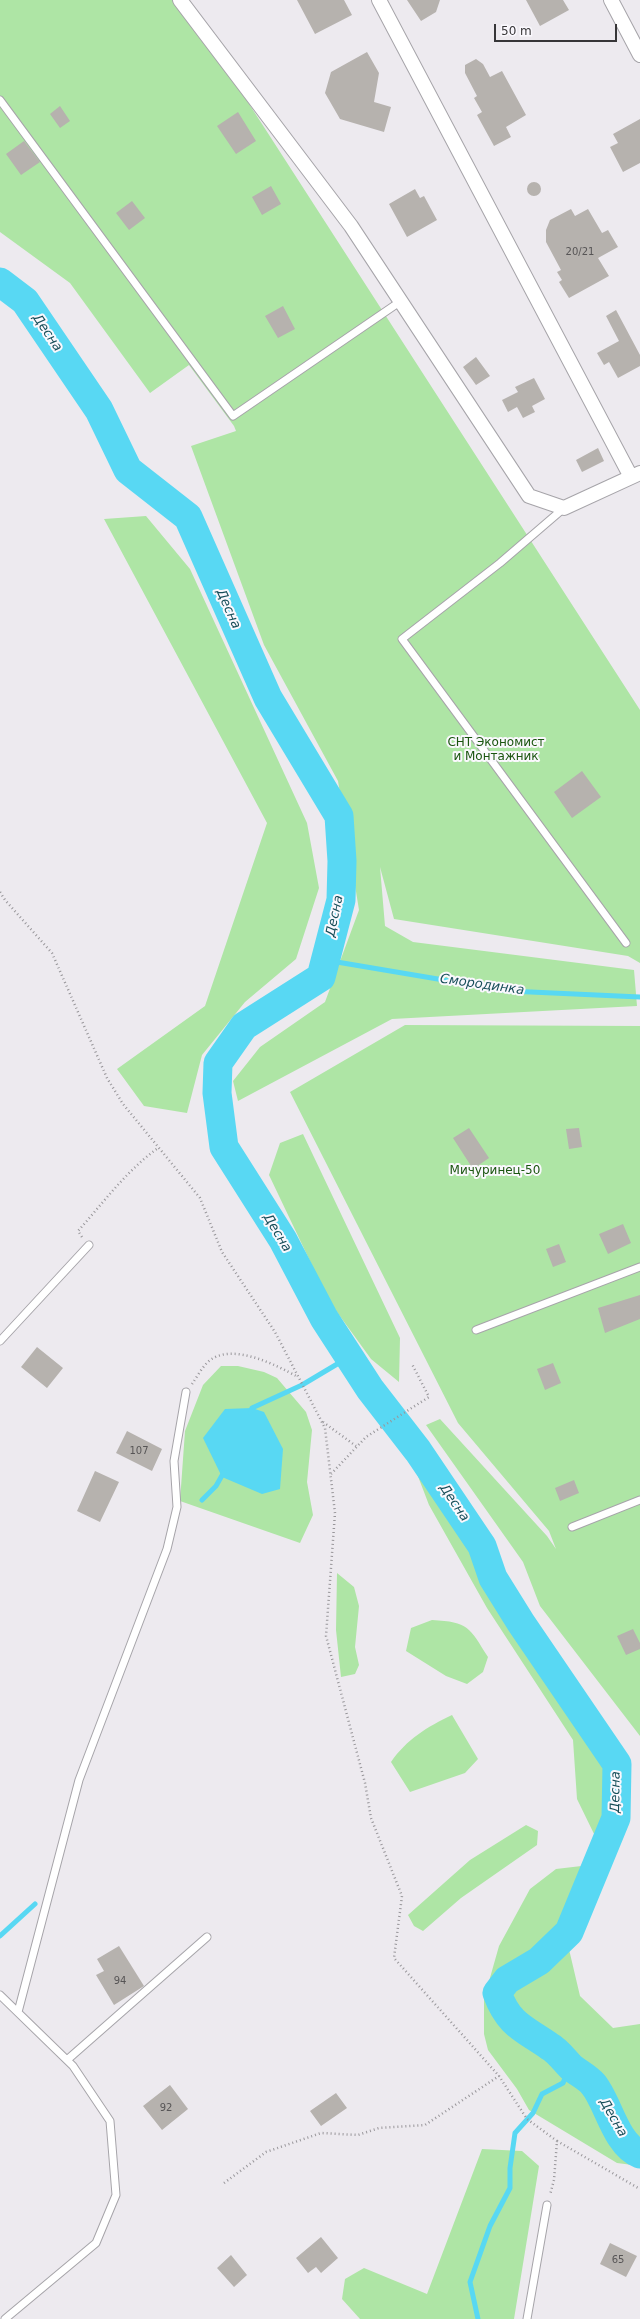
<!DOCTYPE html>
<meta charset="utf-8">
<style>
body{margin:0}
#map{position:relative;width:640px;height:2319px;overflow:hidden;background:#edeaef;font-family:"DejaVu Sans",sans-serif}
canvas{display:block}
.scale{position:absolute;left:494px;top:24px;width:123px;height:18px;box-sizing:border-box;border:2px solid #373638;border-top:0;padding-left:5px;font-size:12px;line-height:14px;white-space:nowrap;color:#373638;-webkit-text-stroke:3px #faf8fd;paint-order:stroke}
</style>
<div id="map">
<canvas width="640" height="2319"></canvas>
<div class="scale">50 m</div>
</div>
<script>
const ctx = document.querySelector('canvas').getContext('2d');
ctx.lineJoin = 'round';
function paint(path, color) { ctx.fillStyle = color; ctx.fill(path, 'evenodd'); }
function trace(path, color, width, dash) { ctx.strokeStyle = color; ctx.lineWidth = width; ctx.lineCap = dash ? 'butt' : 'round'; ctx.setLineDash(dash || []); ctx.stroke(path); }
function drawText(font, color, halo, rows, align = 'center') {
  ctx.font = font + ' "DejaVu Sans",sans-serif'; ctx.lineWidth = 4; ctx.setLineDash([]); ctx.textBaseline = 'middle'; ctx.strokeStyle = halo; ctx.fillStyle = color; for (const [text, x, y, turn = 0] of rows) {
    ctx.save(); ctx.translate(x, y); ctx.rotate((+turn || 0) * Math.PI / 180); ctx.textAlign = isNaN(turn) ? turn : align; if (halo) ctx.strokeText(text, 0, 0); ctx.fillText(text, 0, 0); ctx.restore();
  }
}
paint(new Path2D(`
 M0,0h182l458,710v253l-12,-7 -234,-37 -14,-52 5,59 28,16 221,28 3,36 -245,13 -154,82 -5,-20 27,-34 65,-45 34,-92 -21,-129 -74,-136 -73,-199 45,-15 -2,-5 -45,-61 -39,28 -80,-110 -70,-51z
 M146,516l44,53 117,254 12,65 -23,71 -51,43 -43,53 -15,58 -43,-7 -27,-37 88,-63 62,-183 -163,-304z
 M405,1025l235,1v710l-100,-130 -17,-44 -97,-137 14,-6 107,117 9,13 -7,-18 -91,-108 -168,-331z
 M303,1134l97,204 -1,44 -28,-23 -42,-58 -60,-126 11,-32z
 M221,1366h17l26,6 13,6 29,34 6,18 -5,52 6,33 -13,28 -120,-42 5,-70 18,-46z
 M420,1442l24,36 33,71 12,34 124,183 -1,48 -7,17 -9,7 -19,-39 -4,-59 -86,-132 -58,-103 -18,-47z
 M337,1573l17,14 5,19 -4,41 4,18 -4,9 -14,3 -5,-47z
 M432,1620c37,2 37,7 56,37l-5,15 -16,12 -21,-8 -40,-25 5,-23z
 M452,1715l26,44 -13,14 -55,19 -19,-30c16,-23 36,-35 61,-47z
 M526,1825l12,6 -1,14 -76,53 -38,33 -9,-5 -6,-11 62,-55z
 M590,1865l-26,63 16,68 33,32 27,-4v142l-23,-3 -88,-53 -12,-21 -29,-39 -4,-16v-35l15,-53 31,-57 26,-20z
 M482,2149l40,2 17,15 -25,153h-154l-18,-20 3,-20 19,-11 63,26z`), '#aee5a5');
paint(new Path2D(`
 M252,1408l12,4 19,37 -3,40 -18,5 -40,-17 -19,-39 22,-29z`), '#58d8f3');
trace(new Path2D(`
 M325,960l184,31 131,6
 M250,1413l2,-5 50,-23 47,-28
 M202,1500l14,-14 8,-14
 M0,1936l35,-32
 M478,2319l-8,-37 20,-56 20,-38v-20l5,-35 18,-20 9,-19 21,-11 7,-17`), '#58d8f3', 5);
trace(new Path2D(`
 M0,282l25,19 74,109 29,60 60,47 80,181 71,118 3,45 -1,39 -20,77 -77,49 -26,37 -1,30 7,54 59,93 41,78 46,71 48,62 64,95 11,32 28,45 96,141 -1,54 -47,114 -30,29 -32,19 -10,13c12,32 26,35 52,53 9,5 15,14 22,21 7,6 16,10 22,17 15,17 22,60 47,70`), '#58d8f3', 29);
paint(new Path2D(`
 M297,0h47l8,15 -37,19z
 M407,0h33l-4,12 -15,9z
 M526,0h37l6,10 -29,16z
 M367,52l12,21 -5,29 17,5 -7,25 -44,-13 -15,-26 6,-21z
 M476,59l7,5 7,13 12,-6 24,44 -20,12 5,10 -17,9 -17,-31 5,-3 -8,-14 3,-2 -12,-23v-8z
 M60,106l10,15 -10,7 -10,-14z
 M238,112l18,29 -20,13 -19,-28z
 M640,119v44l-17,9 -13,-25 8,-4 -5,-9z
 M24,141l16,21 -19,13 -15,-21z
 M527 189a7 7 0 1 1 14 0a7 7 0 1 1-14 0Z
 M271,186l10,18 -19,11 -10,-18z
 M415,189l5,9 4,-2 13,24 -30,17 -18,-33z
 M132,201l13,17 -16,12 -13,-17z
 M571,209l4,7 13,-7 14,24 6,-3 10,17 -20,11 11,18 -40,22 -10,-16 3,-2 -5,-8 4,-2 -15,-28v-12l4,-10z
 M283,306l12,23 -17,9 -13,-22z
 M616,310l24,45v11l-22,12 -9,-16 -5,3 -7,-12 22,-12 -13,-25z
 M476,357l14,19 -14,9 -13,-18z
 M534,378l11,21 -13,7 3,6 -12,6 -6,-11 -9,5 -6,-12 16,-8 -3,-5z
 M598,448l6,13 -22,11 -6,-12z
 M582,771l19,26 -29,21 -18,-26z
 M469,1128l20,30 -16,11 -20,-31z
 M579,1128l3,19 -13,2 -3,-20z
 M623,1224l8,19 -23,11 -9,-20z
 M559,1244l7,18 -13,5 -7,-18z
 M640,1295v24l-35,14 -7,-25z
 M37,1347l26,21 -16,20 -26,-21z
 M553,1363l8,20 -16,7 -8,-21z
 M127,1431l35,18 -10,22 -36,-18z
 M95,1471l24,11 -19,40 -23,-11z
 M574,1480l5,13 -19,8 -5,-13z
 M633,1629l7,14v6l-14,6 -9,-19z
 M119,1946l25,40 -30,19 -18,-30 8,-4 -7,-12z
 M170,2085l18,24 -26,21 -19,-24z
 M336,2093l11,15 -26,18 -11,-15z
 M321,2237l17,21 -17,15 -5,-6 -8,6 -12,-15z
 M610,2243l27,13 -11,21 -26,-13z
 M231,2255l16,20 -13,12 -17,-19z`), '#b6b2ae');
const lane = new Path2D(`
 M0,100l233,316 168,-115
 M564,508l-64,55 -98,76 224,304
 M476,1330l164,-63
 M0,1341l89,-96
 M572,1527l68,-27
 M0,1995l73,71 37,55 6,74 -20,48 -91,76
 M18,2012l61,-232 88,-231 10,-42 -3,-46 12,-69
 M67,2060l140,-123
 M527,2319l20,-114`);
const street = new Path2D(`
 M180,0l171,226 178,270 35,12 76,-35
 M379,0l252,477
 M611,0l29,55`);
trace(lane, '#a6a4a9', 9);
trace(street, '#a6a4a9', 16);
trace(new Path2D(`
 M0,892l5,8 47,53 55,125 16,26 77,94 22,54 53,80 50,96 10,85 -9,123 39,147 6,35 31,78 -8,62 105,118 28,43 30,22 -3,39 -4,15
 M82,1237l-4,-6c25,-28 49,-61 80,-83
 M192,1384c5,-7 10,-17 17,-23 23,-19 67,4 89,16
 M323,1422l33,24
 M331,1474l35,-37 63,-40 -17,-33
 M557,2141l83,48
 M224,2183l42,-31 55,-19 37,2 21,-7 46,-3 74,-49`), '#98969a', 2.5, [1, 3]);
trace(lane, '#fff', 7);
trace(street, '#fff', 14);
drawText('10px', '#575556', null, [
 ["20/21",580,252],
 ["107",139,1451],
 ["94",120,1981],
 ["92",166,2108],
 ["65",618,2260]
]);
drawText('12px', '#1a550f', '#faf8fd', [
 ["СНТ Экономист",496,743],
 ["и Монтажник",496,757],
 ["Мичуринец-50",495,1171]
]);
drawText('italic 13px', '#174e59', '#faf8fd', [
 ["Десна",47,333,56],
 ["Десна",228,609,66],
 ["Десна",335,916,-78],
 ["Смородинка",482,985,8],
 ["Десна",277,1233,59],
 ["Десна",454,1503,56],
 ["Десна",616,1792,-89],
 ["Десна",613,2118,60]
]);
</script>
